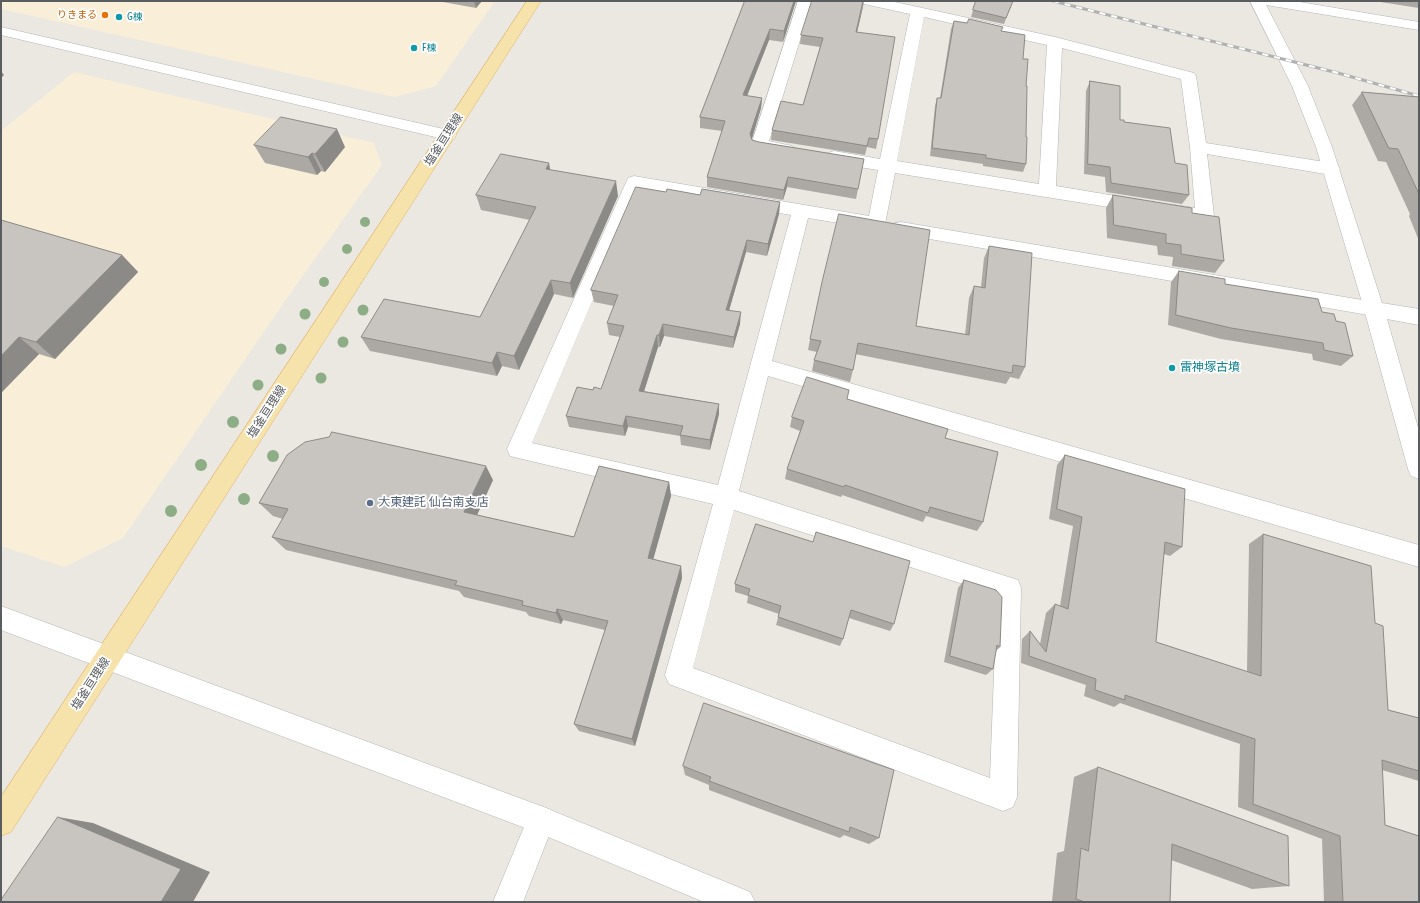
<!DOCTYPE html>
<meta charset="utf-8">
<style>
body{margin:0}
#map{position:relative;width:1420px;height:903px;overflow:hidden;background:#ebe8e1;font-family:"Fira Sans Condensed",sans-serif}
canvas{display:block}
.frame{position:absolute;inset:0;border:2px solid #5a5d60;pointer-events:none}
</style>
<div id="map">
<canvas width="1420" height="903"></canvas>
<div class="frame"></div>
</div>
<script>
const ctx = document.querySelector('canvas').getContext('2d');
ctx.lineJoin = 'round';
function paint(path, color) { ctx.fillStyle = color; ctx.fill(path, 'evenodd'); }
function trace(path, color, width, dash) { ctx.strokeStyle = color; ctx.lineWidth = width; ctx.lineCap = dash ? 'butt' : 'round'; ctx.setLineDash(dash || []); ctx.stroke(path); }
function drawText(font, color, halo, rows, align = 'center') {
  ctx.font = font + ' "Fira Sans Condensed","Noto Sans JP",sans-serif'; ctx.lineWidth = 3.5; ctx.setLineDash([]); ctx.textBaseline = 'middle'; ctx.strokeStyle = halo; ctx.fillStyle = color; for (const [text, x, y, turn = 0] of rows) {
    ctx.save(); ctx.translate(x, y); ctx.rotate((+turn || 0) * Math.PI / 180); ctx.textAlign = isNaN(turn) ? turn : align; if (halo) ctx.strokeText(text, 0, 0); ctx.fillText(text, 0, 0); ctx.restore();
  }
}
paint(new Path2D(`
 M1,1h494l-59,85 -41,11 -394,-88z
 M74,72l300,71 8,22 -93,130 -166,243 -59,29 -63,-21v-415z`), '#f9eed8');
const minor = new Path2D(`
 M798,1h14l-43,140 23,5 2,4 -2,4 -6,2 -33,-7 -2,-4z
 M862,1h28l28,6 137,30 139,36 2,3 10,67 125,20 6,2 3,4 -3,4 -6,2 -124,-21 7,62 -3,4 -6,2 -36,-7 -3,-4 3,-4 6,-2 20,3 -5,-61 -9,-68 -119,-31 -6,138 84,14 6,2 3,4 -3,4 -6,2 -245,-39 -10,51 -3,5 -6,1 -7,-2 -61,-10 -36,143 647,184v22l-651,-191 -29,115 279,89 3,8 -4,209 -4,10 -10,4 -334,-127 -4,-9 48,-171 -195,-46 -8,-2 -3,-7 121,-271 6,-2 235,40 9,-46 -44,-7 -6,-2 -3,-4 3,-4 6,-2 46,8 30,-145 -46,-10zM924,17l123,28 -8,139 -142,-23zM640,189l151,26 -73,270 -186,-42zM734,510l263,85 -7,183 -297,-110z
 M901,222l473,80 7,2 3,5 -3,5 -7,2 -479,-83 -3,-5 3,-5z
 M541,806l10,4 4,10 -32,82h-30l38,-92z`);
const tertiary = new Path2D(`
 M1250,1h44l125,21v8l-153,-25 42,81 24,61 50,156 37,6v16l-32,-6 32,112v48l-8,-3 -3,-7 -44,-160 -48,-162 -24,-61z
 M1,27l447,103 6,1 2,4 -2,4 -6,1 -447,-105z
 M1,606l540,200 209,86 5,10h-51l-163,-68 -540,-204z`);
const primary = new Path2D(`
 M527,1h14l-530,831 -10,4v-39z`);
trace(minor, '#b2b4b7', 1);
trace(tertiary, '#b2b4b7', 1);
trace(primary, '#e2b163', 1);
paint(minor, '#fff');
paint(tertiary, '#fff');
paint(primary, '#f6e2ab');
const rail = new Path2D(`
 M1053,1l285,72 81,23`);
trace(rail, '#b0b1b1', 3);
trace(rail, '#fff', 2, [6]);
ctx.fillStyle = '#8dad86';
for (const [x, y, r] of [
 [365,222,5],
 [347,249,5],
 [324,282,5],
 [363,310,5.5],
 [305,314,5.5],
 [343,342,5.5],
 [281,349,5.5],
 [321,378,5.5],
 [258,385,5.5],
 [233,422,6],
 [273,456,6],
 [201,465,6],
 [244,499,6],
 [171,511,6]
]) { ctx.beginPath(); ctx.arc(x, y, r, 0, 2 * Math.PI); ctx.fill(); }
paint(new Path2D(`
 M443,1h39l-6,7 -33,-6z
 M745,1h51l-13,41 -14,-2 -22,56 15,2 -1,10 -9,30v2l7,2 105,17 -8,40 -69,-12 -4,13 -76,-13v-10l15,-46 -22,-3v-11z
 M864,1l-7,31 21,107 -2,10 -9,-2 -2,8 -94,-15 1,-10 31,-25 17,-58 -20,-3 1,-9z
 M976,1h37l-9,23 -33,-7z
 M1374,1h45v7z
 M954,21l47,11 22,27 3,27v78l-3,8 -40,-6v-2l-53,-8 5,-50 2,-8h3l11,-69z
 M1090,81l30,39 4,2 51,41 14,32 -7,9 -76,-12 -1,-15 -21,-3 2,-83z
 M1362,92l57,5v144l-10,-25 1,-2 -24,-52 -8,-1 -26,-56z
 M254,145l91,2 -20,25 -4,-1 -4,4 -52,-12z
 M550,170l68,26 -45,102 -19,-4 -35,76 -17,-4 -5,10 -127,-25 -9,-14 119,-20 50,-97 -49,-10 -5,-15z
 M666,192l114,10 -1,12 -12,42 -21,-4 -17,58 11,14 -7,24 -69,-12 -4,11h-2l-14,44 75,13v10l-9,36 -29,-5 -1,-9 -52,-9 -3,9 -56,-9 -3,-11 27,-26 8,-1 19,-52 -11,-2 -2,-12 7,-17 -20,-4 -3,-12z
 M1113,195l79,18 32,48 -9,12 -43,-7 1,-9 -15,-2 -1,-9 -50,-8 -1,-30z
 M1,220l121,35 16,17 -83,87 -16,-5 -38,39z
 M989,246l36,121 -6,12 -9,-2 -4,7 -151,-30 -2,16 -3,12 -38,-11 2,-11 3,-8 -9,-2 2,-11 155,-4 4,-37 5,-12 7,1 3,-29z
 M1179,271l143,41 14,9 17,35 -12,10 -28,-6 -1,-6 -91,-15 -53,-14 3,-43z
 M847,399l98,39 38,84 -6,9 -51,-15 -3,6 -81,-27 -1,2 -56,-18 2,-10 13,-38 -10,-4 2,-10z
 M1065,455l117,92 -12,9 -6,-2 -8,88 91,30 2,-128 14,-10 112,89 13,87 31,8v63l-37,-11 3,55 34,77h-95l-2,-63 -84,-32 2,-63 -120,-41 -6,4 -30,-11 2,-11 -65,-22 1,-24 8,-8 10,13 6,-31 9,-9 5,2 13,-80 -24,-7 8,-54z
 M493,480l-16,35 97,22 95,-55 2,14 -18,63 28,7 1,12 -47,168 -56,-15 -5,-7 31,-94 -42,-10 -2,4 -32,-8 -3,-4 -62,-15 -5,-6 -173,-41 -14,-13 11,-18 -10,-3 -14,-13z
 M756,524l138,100 -4,7 -41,-13 -6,21 -3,7 -64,-21 3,-11 -32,-11 1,-7 -13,-4v-8z
 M964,580l36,67 -4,4 -3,18 -7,6 -42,-13 14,-74z
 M683,766l196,72 -10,6 -25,-9 -4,3 -85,-31 -46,-17v-5l-24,-10z
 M1098,767l191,119 -37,3 -81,-29 -1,42h-114l-4,-1 5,-48 7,-2 10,-74z`), '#aca9a5');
paint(new Path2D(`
 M474,1h8l-6,7z
 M794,1h2l-13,41 1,-11z
 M864,1l-1,6 -8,34 1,-9z
 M770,29l-1,11 -26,66v-11z
 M1,71l3,4 -3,3z
 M762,98l-1,10 -11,37v-11z
 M337,129l8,18 -20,25 -10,-18z
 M312,153l9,18 -4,4 -9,-18z
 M549,163l3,16 -6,-10z
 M788,177l-1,10 -4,13 1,-10z
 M616,181l2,15 -45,102 -3,-15z
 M780,202l-1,12 -12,42 1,-12z
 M747,240l-1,12 -20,69v-11z
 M122,255l16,17 -83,87 -19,-17z
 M551,280l3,14 -35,76 -5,-14z
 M741,312l-1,12 -7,24 1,-11z
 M663,324l1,12 -4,11 -1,-12z
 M657,335l1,12 -17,54 -2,-10z
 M19,337l20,17 -38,39v-37z
 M497,352l5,14 -5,10 -5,-13z
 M719,404v10l-9,36v-10z
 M626,416l2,11 -3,9 -2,-10z
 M486,466l7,14 -21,46 -8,-14z
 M669,482l2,14 -21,75 -2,-13z
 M681,566l1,12 -47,168 -3,-7z
 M557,609l6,11 -2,4 -5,-11z
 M58,817l35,6 117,49 -17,30h-32z`), '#8c8a86');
const building = new Path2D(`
 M745,1h49l-10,30 -14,-2 -27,66 19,3 -12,36 2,6 7,2 105,17 -6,30 -70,-12 -4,13 -77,-13 18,-56 -25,-4z
 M812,1h51l-7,31 39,5 -17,102 -9,-1 -2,8 -95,-16 9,-29 22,4 20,-67 -22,-3z
 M976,1h37l-7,17 -33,-8z
 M969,19l34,8 -2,4 24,4 -2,24h5l-2,27h1l-1,51h1l-1,27 -40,-6v-3l-54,-7 5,-50h4l13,-77 13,2z
 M1090,81l30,5v34h4v2l46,6 5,35 12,2 2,30 -78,-12 -1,-16 -22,-3z
 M1362,92l57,5v97l-21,-45 -9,-1z
 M281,117l56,12 -22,25 -3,-1 -4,4 -54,-12z
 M501,154l48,9 -3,6 70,12 -46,102 -19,-3 -37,76 -17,-4 -5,11 -131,-26 23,-38 96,18 56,-110 -60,-12z
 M636,187l30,5 1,-3 33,6 2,-6 78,13 -12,42 -21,-4 -21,70 15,2 -7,25 -71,-13 -4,11h-2l-18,56 80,13 -9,36 -30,-5 3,-9 -57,-10 -3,10 -57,-10 11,-29 16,3 1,-3 7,2 23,-63 -17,-3 11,-28 -27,-5z
 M1113,195l79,13v5l27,4 5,44 -43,-7v-9l-15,-2v-9l-52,-9z
 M839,214l91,16 -14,96 53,9 5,-49 11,2 4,-42 43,7 -7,114 -12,-2 -1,8 -154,-30 -5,27 -39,-10 7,-19 -11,-2 12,-57z
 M1,220l121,35 -86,87 -17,-5 -18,19z
 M1179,271l46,8v5l93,15 4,13 12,2 2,7 9,2 8,33 -29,-6 -1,-7 -92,-15 -55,-13z
 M807,377l42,13 -2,9 101,30 -3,9 53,14 -15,70 -53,-15 -2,6 -83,-28 -1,2 -57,-18 17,-48 -12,-4z
 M332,432l154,34 -22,46 110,25 25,-71 70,16 -21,76 33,8 -49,173 -58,-15 34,-103 -51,-12 -1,4 -34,-8 1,-4 -68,-16 2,-4 -185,-44 16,-28 -29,-6 28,-48 18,-13 24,-5z
 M1065,455l120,34 -3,58 -17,-5 -9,100 105,34 2,-142 108,32 4,57 8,3 5,84 31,8v53l-37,-11 3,65 34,11v66h-76l-3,-66 -87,-32 2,-65 -130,-44v5l-30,-10 1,-11 -67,-23 1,-25 16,21 9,-48 13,5 14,-92 -25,-8z
 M756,524l57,18 3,-10 94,29 -16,63 -43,-14 -8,29 -65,-22 3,-11 -33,-11 2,-6 -15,-5z
 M964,580l32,10 6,7 -2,50 -3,-2 -4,24 -43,-13z
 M704,703l190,67 -15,68 -29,-11 -1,5 -91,-33 -49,-18 2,-4 -28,-11z
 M1098,767l190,69 1,50 -117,-42 -2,58h-85l-9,-3 5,-51 7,3z
 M58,817l123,52 -20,33h-160v-2z`);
paint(building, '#c8c5c0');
trace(building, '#8c8a86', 1);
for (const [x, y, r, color] of [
 [105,15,4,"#e8710a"],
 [119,17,4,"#0f9aa8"],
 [414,48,4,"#0f9aa8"],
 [1172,368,4,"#0f9aa8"],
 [370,503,4,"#5c6f8a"]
]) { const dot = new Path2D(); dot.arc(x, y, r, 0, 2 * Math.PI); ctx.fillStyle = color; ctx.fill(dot); trace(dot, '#fff', 1.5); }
drawText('10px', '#c56008', '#fff', [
 ["りきまる",97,15]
], 'right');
drawText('10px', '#0d838f', '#fff', [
 ["G棟",127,17],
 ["F棟",422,48]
], 'left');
drawText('12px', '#5a5d60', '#fff', [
 ["塩釜亘理線",444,140,-57],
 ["塩釜亘理線",267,412,-57],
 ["塩釜亘理線",91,684,-57]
]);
drawText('12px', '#0d838f', '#fff', [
 ["雷神塚古墳",1180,368]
], 'left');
drawText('12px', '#4e5e75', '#fff', [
 ["大東建託 仙台南支店",378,503]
], 'left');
</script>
